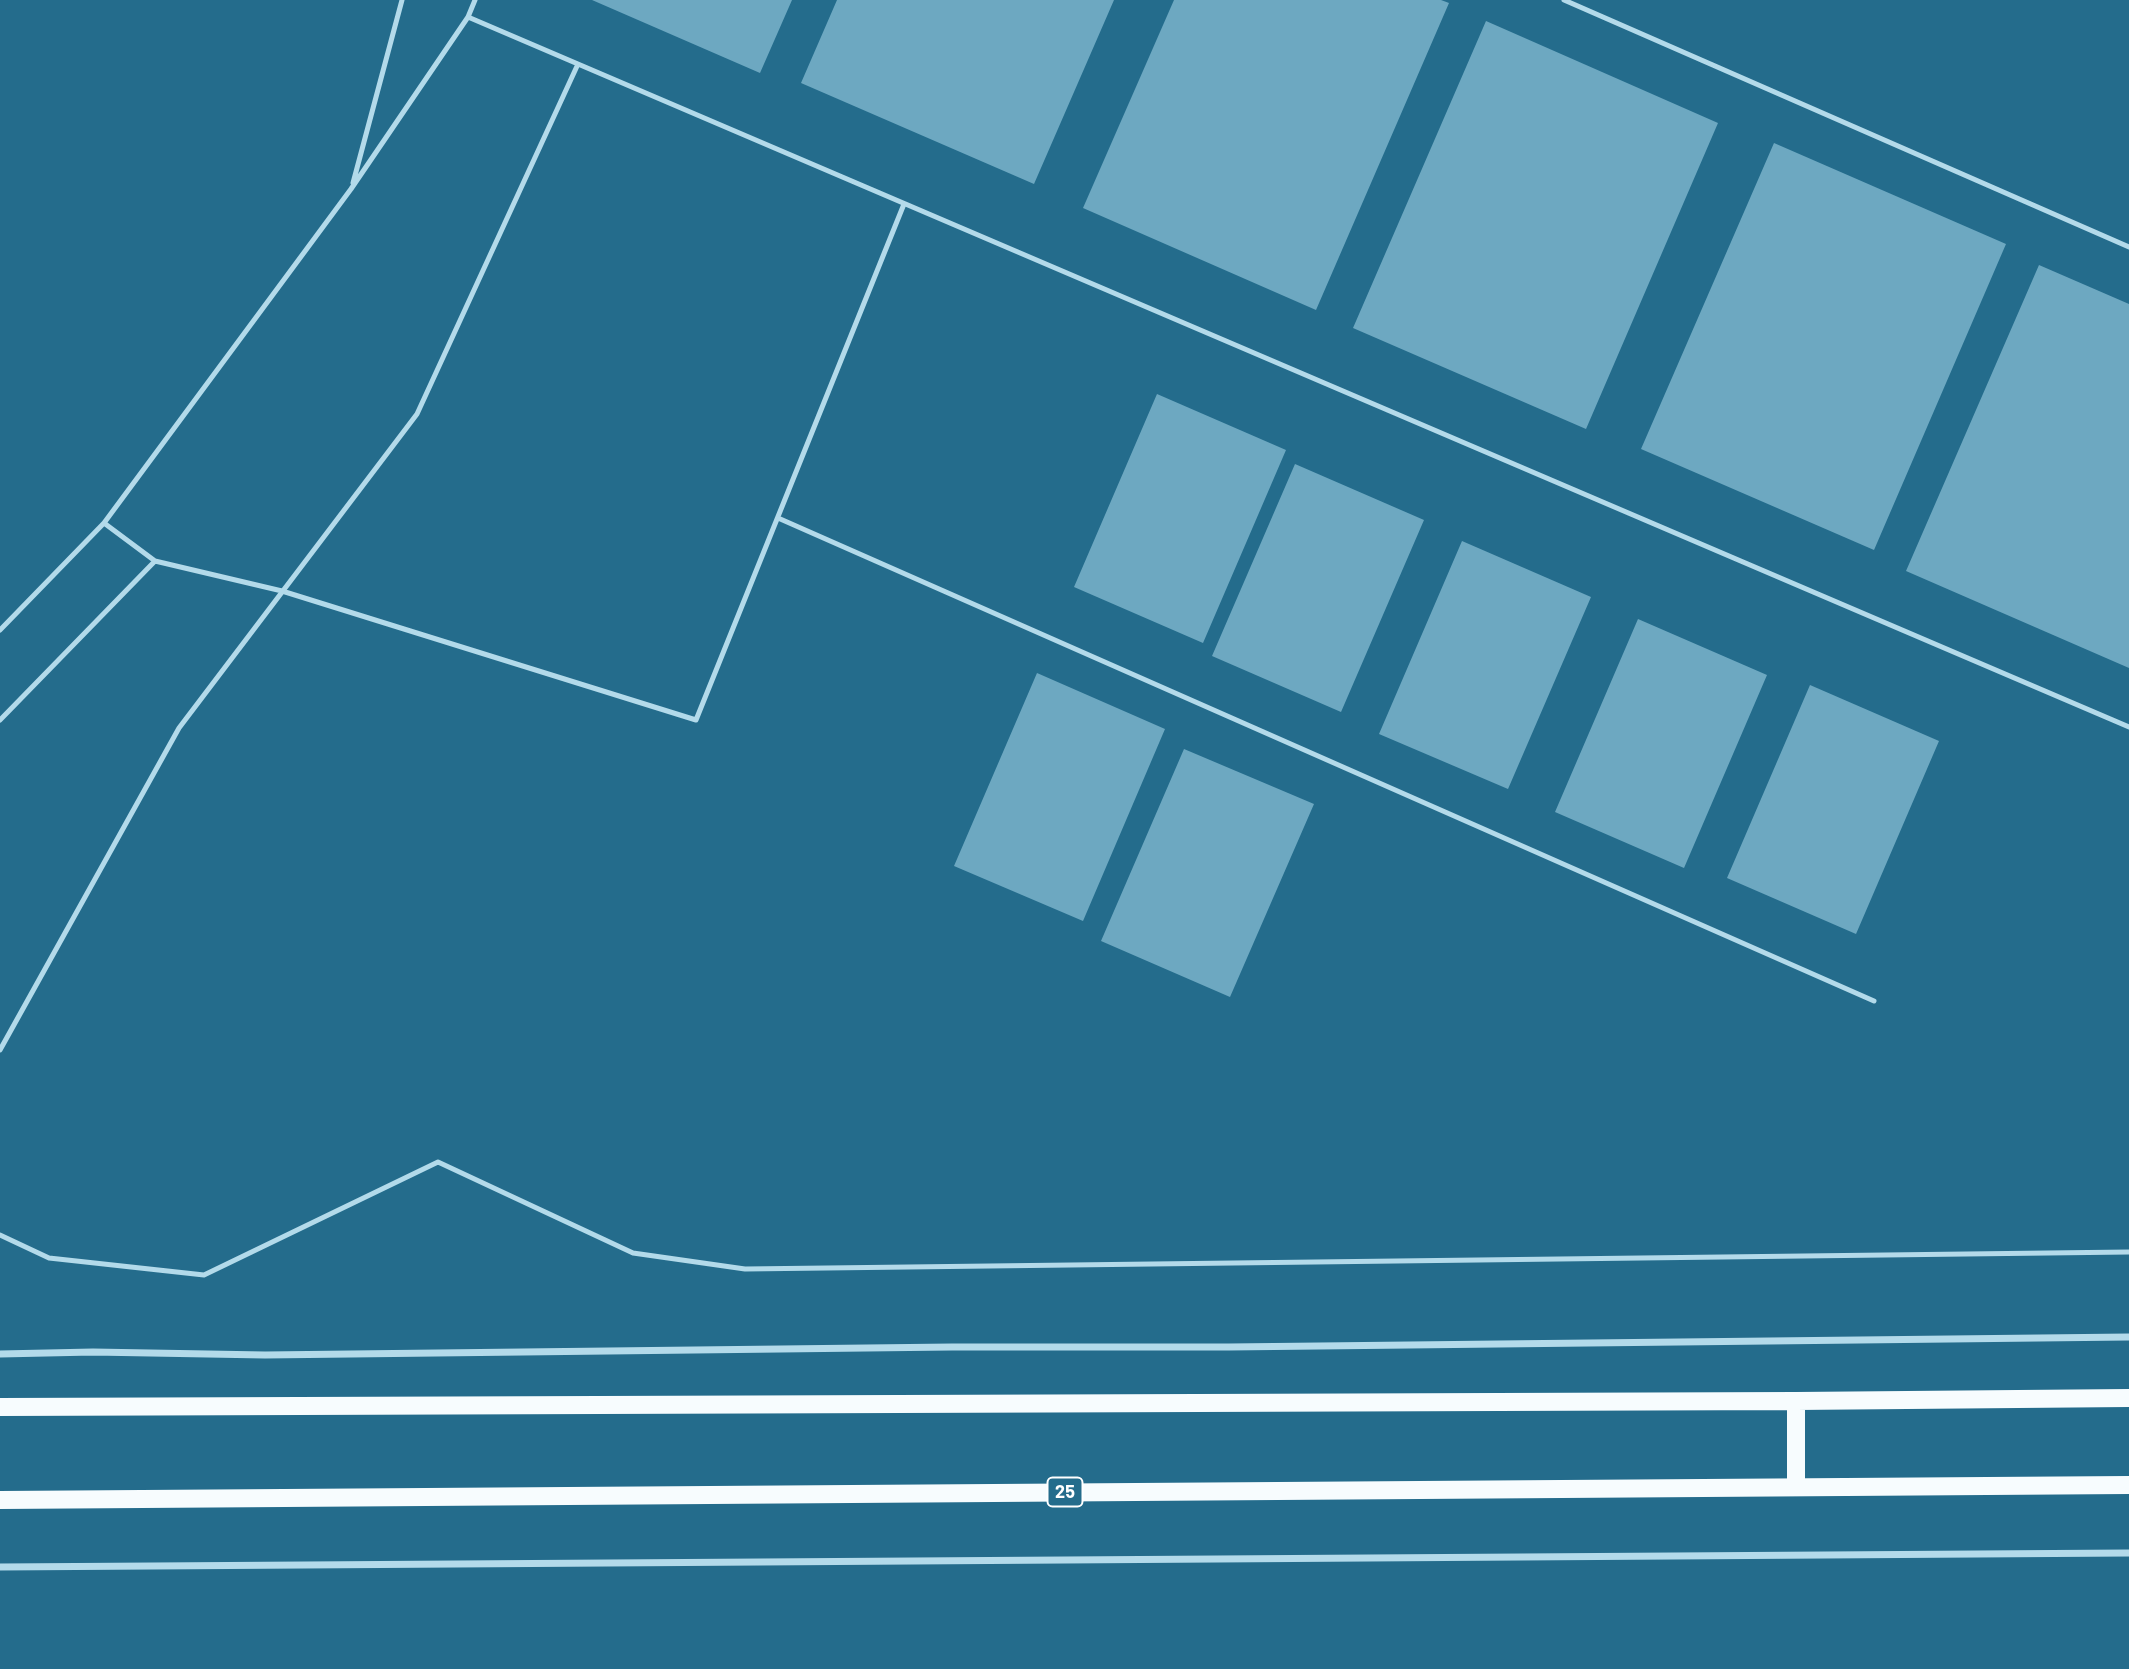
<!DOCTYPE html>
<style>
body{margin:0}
canvas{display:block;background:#246c8c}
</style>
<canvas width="2129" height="1669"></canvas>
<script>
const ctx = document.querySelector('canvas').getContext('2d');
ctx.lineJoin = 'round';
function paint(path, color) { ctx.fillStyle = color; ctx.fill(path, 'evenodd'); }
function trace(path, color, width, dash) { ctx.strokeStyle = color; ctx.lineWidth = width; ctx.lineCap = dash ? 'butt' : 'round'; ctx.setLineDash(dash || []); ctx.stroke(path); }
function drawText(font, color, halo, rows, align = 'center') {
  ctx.font = font + ' Barlow,sans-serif'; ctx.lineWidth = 7; ctx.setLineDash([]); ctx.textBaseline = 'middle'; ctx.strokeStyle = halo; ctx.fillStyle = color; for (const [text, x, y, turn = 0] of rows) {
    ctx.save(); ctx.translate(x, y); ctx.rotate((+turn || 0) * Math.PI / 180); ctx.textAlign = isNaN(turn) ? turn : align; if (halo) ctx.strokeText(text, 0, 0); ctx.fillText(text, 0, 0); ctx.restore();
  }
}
paint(new Path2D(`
 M592,0h200l-32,73z
 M837,0h277l-80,184 -233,-101z
 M1174,0h267l8,3 -133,307 -233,-102z
 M1486,21l232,102 -132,306 -233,-101z
 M1774,143l232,101 -132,306 -233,-101z
 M2039,265l90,39v364l-223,-97z
 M1157,394l129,56 -83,193 -129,-56z
 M1295,464l129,56 -83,192 -129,-56z
 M1462,541l129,56 -83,192 -129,-55z
 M1638,619l129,56 -83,193 -129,-56z
 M1037,673l128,56 -82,192 -129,-55z
 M1810,685l129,56 -83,193 -129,-56z
 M1184,749l130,55 -84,193 -129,-56z`), '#6da8c1');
trace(new Path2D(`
 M1564,0l565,247
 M468,17l1661,710
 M353,183l49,-183
 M778,518l1096,483
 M104,523l51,38 127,30 414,129 208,-516
 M0,630l104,-107 247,-334 117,-172 7,-17
 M0,720l155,-159
 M0,1050l179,-322 238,-314 161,-350
 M0,1235l49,23 155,17 234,-113 195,91 112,16 1384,-17`), '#b3daea', 5);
trace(new Path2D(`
 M0,1354l93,-2 172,3 687,-8h277l900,-10
 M0,1567l2129,-14`), '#b3daea', 7);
trace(new Path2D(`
 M0,1407l1796,-6 333,-3
 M1796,1487v-86
 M0,1500l2129,-15`), '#f7fcfe', 18);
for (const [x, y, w] of [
 [1065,1492,35]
]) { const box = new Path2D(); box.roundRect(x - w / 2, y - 14.5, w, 29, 5); ctx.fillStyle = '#246c8c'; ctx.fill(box); trace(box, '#fff', 2); }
drawText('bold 18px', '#fff', null, [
 ["25",1065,1492]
]);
</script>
